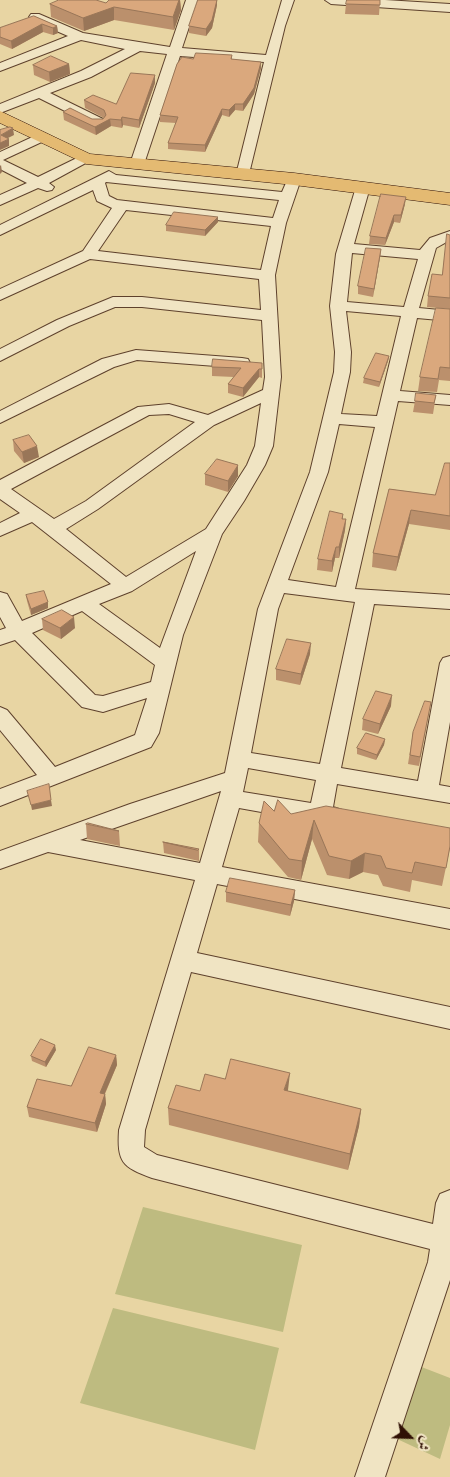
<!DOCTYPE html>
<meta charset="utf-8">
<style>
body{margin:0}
#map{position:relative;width:450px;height:1477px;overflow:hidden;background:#e8d5a3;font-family:"Libre Bodoni",Amiri,serif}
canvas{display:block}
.north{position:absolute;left:385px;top:1412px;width:50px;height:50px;-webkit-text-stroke:4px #f0e4c3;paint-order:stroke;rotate:114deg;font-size:14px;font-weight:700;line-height:20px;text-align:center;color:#301004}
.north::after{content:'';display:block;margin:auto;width:18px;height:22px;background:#301004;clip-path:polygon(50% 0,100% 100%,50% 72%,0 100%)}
</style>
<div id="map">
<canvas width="450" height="1477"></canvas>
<div class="north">ش</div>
</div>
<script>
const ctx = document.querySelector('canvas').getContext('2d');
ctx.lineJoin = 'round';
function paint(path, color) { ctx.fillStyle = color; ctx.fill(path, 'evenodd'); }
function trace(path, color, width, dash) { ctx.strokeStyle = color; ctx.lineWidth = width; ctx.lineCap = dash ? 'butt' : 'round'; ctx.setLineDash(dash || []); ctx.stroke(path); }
paint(new Path2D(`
 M143,1207l159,38 -19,87 -168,-38z
 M113,1308l166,40 -24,102 -175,-47z
 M419,1366l31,12v47l-10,34 -45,-21z`), '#bebb80');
const minor = new Path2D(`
 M186,0h12l-16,48 84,7 16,-55h12l-9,26 -37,152h-10l-2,-3 28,-113 -84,-6 -36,108 -7,4 -7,-4 37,-110 -27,-3 -49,26 -41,16 53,26 2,3 -2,3h-10l-54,-27 -39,15v-9l81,-33 44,-22 -44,-9 -81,31v-8l68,-27 -37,-16 -2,-3 2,-3h8l44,19 87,14z
 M325,0h60l65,4v8l-119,-8z
 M41,133l5,1 2,3 -2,3 -43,20 35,17 43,-21h10l2,3 -44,24 5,4 -2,3 -5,1 -9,-3 -38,17v-10l27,-12 -27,-14v-17z
 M109,171l7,4 166,17 7,-16 5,-1 7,4 -15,44 -11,52 6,102 -8,69 -8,19 -21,36 -22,33 -39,101 -24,98 -8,14 -151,59v-17l37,-14 -37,-45v-23l7,3 48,57 80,-32 12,-37 -44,14 -21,-5 -67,-67 -15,5v-15l6,-2 -6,-11v-25l7,2 15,27 89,-37 -79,-62 -32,14v-13l20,-10 -20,-14v-19l138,-73 31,-3 39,11 55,-25 2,-13 -3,-57 -120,-13h-27l-46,19 -69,35v-12l57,-29 56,-23h29l119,13 -2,-31 -169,-20 -90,41v-11l83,-38 29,-43 -15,-7 -4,-11 -93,45v-10zM105,183l1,-1 173,18 -6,18 -156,-18 -8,-4zM126,210l145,16 -10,44 -163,-19zM261,403l-6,43 -8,19 -41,64 -80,48 -60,-48 32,-20 116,-84zM169,414l26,8 -109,79 -32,18 -43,-30 138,-74zM196,551l-36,97 -61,-44 33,-13zM82,611l73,54 -4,17 -48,14 -8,-1 -63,-62z
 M363,183l7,4 -16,57 66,6 10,-12 20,-7v9l-14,8 -17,60 31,3v10l-33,-3 -17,73 50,4v10l-52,-4 -43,188 95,6v14l-76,-5 -33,164 77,13 22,-118 3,-5 7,-2v66l-11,63 11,2v16l-113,-19 -4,23 9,3 3,6 -3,6 -8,3 -95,-17 -17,59 228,42v20l-233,-45 -20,69 253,54v22l-259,-57 -46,158 -1,17 13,8 276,69 3,-21 4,-9 10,-4v90l-65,197h-30l73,-215 2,-13 -278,-71c-30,-11 -35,-16 -33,-48l76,-250 -147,-28 -48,17v-18l130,-47 95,-31 33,-164 52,-137 24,-100 1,-20 -5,-46 6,-52 20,-67zM352,253l66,6 -14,48 -57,-5zM346,311l55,5 -24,100 -36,-2 9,-42 1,-20zM339,424l36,3 -39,160 -48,-7 40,-108zM284,593l71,9 -35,162 -69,-11 27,-144zM248,768l68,12 -5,23 -68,-11zM221,791l-21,72 -120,-23z
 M136,350l106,8 6,1 2,4 -2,4 -6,1 -105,-8 -23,7 -114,56v-12l102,-52z`);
const major = new Path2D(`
 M0,111l90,43 204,19 156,20v12l-156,-20 -208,-21 -86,-41z`);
trace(minor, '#5e412c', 2);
trace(major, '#301004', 1);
paint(minor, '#f0e4c3');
paint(major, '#e4ba72');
paint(new Path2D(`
 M109,0h71l1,10 -7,20 -60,-10 -30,11 -33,-14 -1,-13 56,-1z
 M198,0h19v5l-5,23 -6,8 -17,-3v-7z
 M380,0l-1,15 -34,-1 1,-10z
 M34,16l23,10 1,7 -5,2 -10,-3 -31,17 -12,-5v-16z
 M232,55v4l29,9 -7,26 -11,17 -8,-1 -6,7 -7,-2 -17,37 -37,-3v-6l8,-20 -16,-1v-7l33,-56z
 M69,64l1,10 -20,8 -16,-7 -1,-10z
 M155,83l-16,45 -16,-3 -1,3 -11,-2 -15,9 -32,-15 -1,-8 29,7h11l1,-1 -19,-10 -1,-8 32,4z
 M405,204l-5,19 -6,-1 -9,23 -16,-1 1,-8z
 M218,217v5l-13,14 -39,-5v-6z
 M450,235v74l-23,-2 1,-11 14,-21z
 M381,249l-1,8 -7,40 -15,-3v-8z
 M450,309v72l-11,-1 -2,12 -19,-1 2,-14z
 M389,356l-1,5 -9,26 -16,-4 1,-5z
 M262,363v15l-3,-1 -16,20 -15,-4v-9l6,-7 -22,-1v-9z
 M436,395l-3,19 -20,-2 2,-11z
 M13,440l26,17 -15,6 -10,-12z
 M450,463v67l-41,-6 -13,47 -24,-4 1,-14 16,-64 46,6z
 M205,474l33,2 -10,16 -23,-7z
 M343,514v5h3l-1,11 -6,28h-4l-3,14 -15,-2 1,-11z
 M26,595l22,7v6l-17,7 -4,-14z
 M42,619l33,9 -14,11 -18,-9z
 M310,654l-10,31 -24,-5v-11z
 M431,702l-12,64 -11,-2 5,-32z
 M391,706l-13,28 -16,-4 1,-11z
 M385,739l-1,6 -8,15 -19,-6v-6z
 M274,811l176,37 -8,38 -30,-6 -2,12 -27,-6 -5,-11 -15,-3 -14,7 -22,-4 -15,-36 -11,41 -13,-3 -30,-35 1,-19z
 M86,824l33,7 1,15 -33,-7z
 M163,842l36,7v12l-35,-8z
 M295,890l-1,11 -4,15 -64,-14v-10z
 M56,1050l-10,17 -14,-6 -1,-5z
 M116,1055l1,10 -12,29 1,10 -9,28 -68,-15 -2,-10 44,-21z
 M225,1079l63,12 73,18 -2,17 -11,44 -179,-45 -1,-17 32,-17z`), '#bb906c');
paint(new Path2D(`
 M179,0h1l1,10 -7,20 -1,-13z
 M217,0v5l-5,23 -6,8v-7z
 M114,7v13l-30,11 -1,-13z
 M42,24l1,8 -31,17 -1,-8z
 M57,26l1,7 -5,2v-7z
 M261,62v6l-7,26 -11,17v-7z
 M69,64l1,10 -20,8 -1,-10z
 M155,75v8l-16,45v-8z
 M235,104v6l-6,7v-7z
 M222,109v6l-17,37v-7z
 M122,117l1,8 -1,3 -1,-8z
 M110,119l1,7 -15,9 -1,-8z
 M13,128l1,7 -12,6 -1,-6z
 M9,139v7l-9,4v-7z
 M1,165l1,7 -2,2v-8z
 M406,197l-1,7 -5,19 1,-8z
 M394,215v7l-9,23 1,-7z
 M218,217v5l-13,14v-6z
 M381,249l-1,8 -7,40 1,-8z
 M389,356l-1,5 -9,26 1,-5z
 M259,369v8l-16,20v-9z
 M37,446l2,11 -15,6 -2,-11z
 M238,465v11l-10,16v-11z
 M411,510l-2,14 -13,47 2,-14z
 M346,519l-1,11 -6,28v-11z
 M336,547l-1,11 -3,14v-11z
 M48,602v6l-17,7v-6z
 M74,617l1,11 -14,11 -1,-11z
 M311,643l-1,11 -10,31 1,-11z
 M392,695l-1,11 -13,28 2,-10z
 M385,739l-1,6 -8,15 1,-5z
 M51,800l1,6 -20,4 -1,-5z
 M314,820l-2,19 -11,41 1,-19z
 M365,853l-2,19 -14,7 2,-18z
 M295,890l-1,11 -4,15 1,-11z
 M55,1045l1,5 -10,17 -1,-5z
 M116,1055l1,10 -16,37 -1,-9z
 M290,1073l-2,17 -5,17 1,-17z
 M105,1094l1,10 -9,28 -2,-9z
 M361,1109l-2,17 -11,44 2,-16z`), '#997658');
const building = new Path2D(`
 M59,0h37l10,3 3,-3h70l-6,17 -59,-10 -31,11 -33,-14z
 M198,0h19l-5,20 -6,9 -17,-3z
 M347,0h33v5l-34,-1z
 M34,16l23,10 -4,2 -11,-4 -31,17 -11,-4v-9z
 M196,53l36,2 -1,4 30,3 -7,26 -11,16h-8l-6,6 -7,-1 -17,36 -37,-2 10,-26 -18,-2 17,-51 5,-7 11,2z
 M51,56l18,8 -20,8 -16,-7z
 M131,73l24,2 -16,45 -17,-3 -1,3 -11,-1 -15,8 -32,-15 7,-4 22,11h11l3,-4 -2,-5 -20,-10 9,-5 23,9z
 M10,127l3,1 -12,7 8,4 -9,4v-13z
 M381,194l25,3 -5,18h-7l-8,23 -16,-2z
 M174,212l44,5 -13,13 -39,-5z
 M447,234l3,1v63l-22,-2 4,-22 10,1z
 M366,248l15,1 -7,40 -16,-3z
 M436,308l14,1v59l-10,-1 -2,12 -18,-2z
 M376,353l13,3 -9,26 -16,-4z
 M213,359l49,4v6h-3l-16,19 -15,-4 13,-16 -29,-1z
 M416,393l20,2 -2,8 -19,-2z
 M29,435l8,11 -15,6 -9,-12z
 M217,459l21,6 -10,16 -23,-7z
 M445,463h5v53l-39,-6 -13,47 -25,-4 16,-64 46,6z
 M330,511l13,3 -1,5h4l-7,28h-3l-4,14 -14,-2z
 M44,591l4,11 -17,7 -5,-14z
 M62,610l12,7 -14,11 -18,-9z
 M287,639l24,4 -10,31 -25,-5z
 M376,691l16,4 -12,29 -17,-5z
 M425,701l6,1 -11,55 -10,-2 3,-23z
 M366,733l19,6 -8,16 -20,-7z
 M49,784l2,16 -20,5 -4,-14z
 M278,800l13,14 35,-8 124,22v18l-4,22 -31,-6 -3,11 -26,-5 -5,-12 -16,-3 -14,8 -22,-5 -15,-36 -12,41 -13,-2 -30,-36 5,-22 10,10z
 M88,823l31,8 -33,-7z
 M163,842l36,7 -1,1z
 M230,878l65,12 -4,15 -65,-13z
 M41,1039l14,6 -10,17 -14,-6z
 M89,1047l27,8 -16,38 5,1 -10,29 -68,-16 10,-28 34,7z
 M231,1059l59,14 -6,17 77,19 -11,45 -182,-46 8,-23 24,6 5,-17 20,5z`);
paint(building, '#daa87d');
trace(building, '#997658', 1);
</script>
